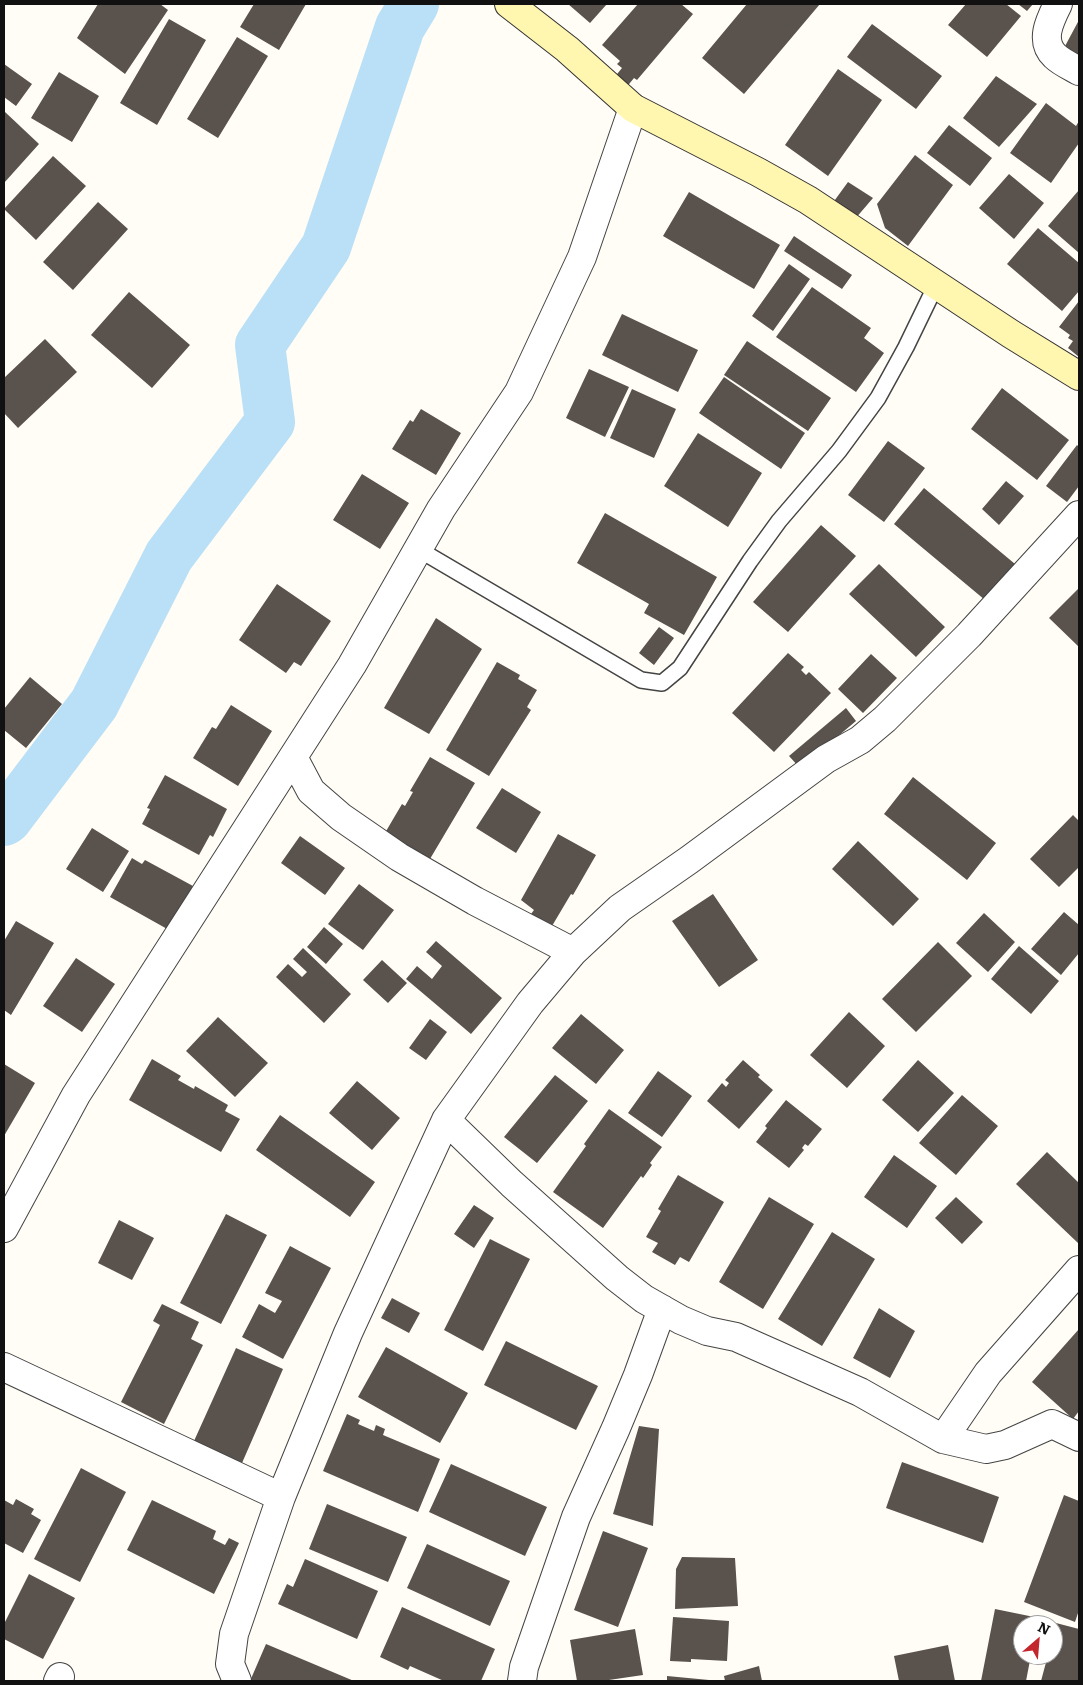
<!DOCTYPE html>
<style>
body{margin:0}
#map{position:relative;width:1083px;height:1685px;overflow:hidden;background:#fffdf5;font-family:Literata,serif}
canvas{display:block}
.frame{position:absolute;inset:0;border:5px solid #111;pointer-events:none}
.north{position:absolute;left:1013px;top:1615px;width:50px;height:50px;box-sizing:border-box;background:#fff;border:1px solid #a0a0a0;border-radius:50%;rotate:27deg;font-size:14px;font-weight:700;line-height:20px;text-align:center;color:#111}
.north::after{content:'';display:block;margin:auto;width:18px;height:22px;background:#c4262e;clip-path:polygon(50% 0,100% 100%,50% 72%,0 100%)}
</style>
<div id="map">
<canvas width="1083" height="1685"></canvas>
<div class="frame"></div>
<div class="north">N</div>
</div>
<script>
const ctx = document.querySelector('canvas').getContext('2d');
ctx.lineJoin = 'round';
function trace(path, color, width, dash) { ctx.strokeStyle = color; ctx.lineWidth = width; ctx.lineCap = dash ? 'butt' : 'round'; ctx.setLineDash(dash || []); ctx.stroke(path); }
function paint(path, color) { ctx.fillStyle = color; ctx.fill(path, 'evenodd'); }
trace(new Path2D(`
 M4,821l3,-2 87,-115 75,-148 101,-134 -10,-77 66,-98 74,-220 14,-23`), '#b9e0f7', 50);
paint(new Path2D(`
 M98,4h62l8,6 -43,64 -48,-36z
 M254,4h52l-27,46 -39,-23z
 M568,4h39l-17,19z
 M638,4h43l12,10 -56,66 -3,-2 -9,11 -12,-10 9,-11 -5,-4 3,-3 -18,-16z
 M747,4h73l-76,90 -42,-36z
 M966,4h40l15,12 -34,41 -39,-32z
 M1018,4h15l-6,7z
 M169,19l37,21 -49,85 -37,-22z
 M1079,20v36l-15,-8z
 M872,24l70,52 -26,33 -69,-52z
 M237,37l31,19 -50,82 -31,-19z
 M4,64l28,20 -16,22 -12,-9z
 M838,69l44,31 -54,76 -43,-31z
 M59,72l40,24 -27,46 -41,-24z
 M996,76l41,28 -38,43 -36,-29z
 M1046,103l30,23 3,-5v22l-28,40 -41,-30z
 M4,111l35,33 -35,39z
 M949,125l43,33 -22,28 -43,-33z
 M915,155l38,30 -45,61 -23,-18 -8,-24z
 M53,156l33,30 -50,54 -32,-31z
 M1009,174l35,29 -30,36 -35,-31z
 M848,182l25,16 -18,21 -23,-15z
 M1079,190v63l-31,-27z
 M689,192l91,53 -26,44 -91,-53z
 M98,202l30,27 -55,61 -30,-28z
 M1038,228l41,35v28l-17,20 -55,-47z
 M794,236l58,39 -10,14 -58,-38z
 M789,264l21,15 -37,52 -21,-15z
 M812,287l59,41 -7,10 20,15 -28,39 -80,-55z
 M129,292l61,53 -38,43 -61,-53z
 M1079,301v56l-11,-9 5,-7 -5,-3 2,-3 -11,-8z
 M622,314l76,36 -20,42 -76,-37z
 M45,339l32,33 -59,56 -14,-15v-35z
 M747,341l84,57 -23,33 -84,-56z
 M589,369l40,18 -24,50 -39,-19z
 M724,377l81,56 -24,36 -82,-56z
 M1002,388l67,52 -32,40 -66,-51z
 M632,389l44,20 -22,49 -44,-20z
 M421,409l40,24 -25,42 -44,-26 18,-29 3,2z
 M698,433l64,40 -34,54 -64,-41z
 M888,441l37,27 -41,54 -36,-27z
 M1077,445l2,2v39l-12,16 -21,-16z
 M362,474l47,29 -29,46 -47,-29z
 M1006,481l18,15 -25,29 -17,-16z
 M924,488l91,76 -30,36 -91,-76z
 M605,513l112,64 -33,58 -40,-22 5,-9 -72,-41z
 M821,525l35,31 -68,76 -35,-30z
 M879,564l66,63 -29,30 -67,-63z
 M277,584l54,37 -30,45 -7,-4 -8,11 -47,-33z
 M1079,588v59l-30,-29z
 M436,618l46,31 -53,85 -45,-26z
 M659,627l15,11 -20,27 -15,-12z
 M788,653l16,14 -3,3 5,5 3,-3 22,21 -57,59 -42,-39z
 M871,654l26,24 -34,35 -25,-24z
 M497,662l23,13 -2,4 19,11 -10,17 4,3 -42,66 -43,-26z
 M30,677l32,27 -36,44 -22,-18v-21z
 M231,705l41,26 -34,55 -45,-28 19,-31 4,2z
 M846,708l10,13 -56,47 -11,-12z
 M430,757l45,26 -48,81 -45,-26 20,-34 3,2 8,-14 -3,-1z
 M165,775l62,34 -14,28 -3,-2 -11,20 -57,-31 8,-15 -3,-1z
 M913,777l83,66 -29,37 -83,-66z
 M502,788l39,24 -25,41 -40,-25z
 M1073,815l6,6v46l-20,20 -29,-28z
 M92,828l37,23 -26,41 -37,-23z
 M558,834l38,21 -23,40 -2,-1 -19,32 -21,-12 3,-4 -13,-10z
 M300,836l45,32 -20,27 -44,-32z
 M858,841l61,58 -26,27 -61,-57z
 M132,858l10,6 3,-4 48,26 -24,44 -59,-33z
 M359,884l35,26 -31,40 -35,-26z
 M713,894l45,66 -39,27 -47,-66z
 M1064,912l15,13v28l-18,22 -30,-26z
 M984,913l31,29 -27,30 -32,-29z
 M16,921l38,22 -43,72 -7,-5v-69z
 M324,927l19,17 -17,20 -19,-17z
 M436,941l66,57 -31,36 -65,-55 11,-13 15,13 10,-13 -16,-14z
 M938,942l34,34 -56,56 -34,-33z
 M1019,946l40,35 -28,33 -40,-35z
 M303,948l48,46 -27,29 -48,-46 12,-13 14,13 5,-5 -14,-13z
 M76,958l39,26 -33,48 -39,-26z
 M382,960l25,23 -19,20 -25,-23z
 M849,1012l36,34 -38,42 -37,-33z
 M581,1014l43,36 -28,34 -44,-36z
 M218,1017l50,46 -33,34 -49,-46z
 M430,1019l17,13 -21,28 -17,-12z
 M152,1059l29,17 -3,4 16,9 1,-3 33,19 -3,6 15,8 -19,33 -92,-52z
 M743,1060l17,15 -2,2 15,13 -34,39 -32,-28 15,-18 4,4 3,-4 -4,-3z
 M918,1060l36,33 -36,39 -36,-32z
 M4,1064l31,19 -31,53z
 M658,1071l34,25 -30,41 -34,-24z
 M555,1075l33,26 -51,62 -33,-26z
 M357,1081l43,37 -28,32 -43,-37z
 M962,1095l36,31 -42,49 -37,-32z
 M786,1100l36,29 -14,17 -3,-2 -3,4 2,2 -15,18 -33,-26 11,-14 -2,-2z
 M609,1109l53,38 -12,16 2,2 -9,13 -2,-2 -38,52 -50,-36 33,-46 -2,-2z
 M280,1115l95,67 -25,35 -94,-67z
 M1047,1152l32,31v58l-1,2 -62,-59z
 M894,1155l43,31 -30,42 -43,-31z
 M678,1175l46,27 -35,60 -9,-5 -5,8 -23,-13 6,-9 -12,-6 15,-26 -3,-2z
 M769,1197l45,27 -51,85 -44,-27z
 M956,1197l27,25 -21,22 -27,-26z
 M474,1205l20,13 -20,30 -20,-14z
 M226,1214l41,21 -46,89 -41,-21z
 M119,1220l35,18 -22,42 -34,-17z
 M832,1232l43,27 -53,87 -44,-27z
 M490,1239l40,20 -47,92 -39,-21z
 M290,1246l41,22 -48,91 -41,-22 17,-33 16,9 7,-12 -17,-8z
 M392,1298l28,15 -11,20 -28,-15z
 M162,1304l37,18 -8,17 12,6 -39,79 -43,-22 39,-77 -7,-4z
 M879,1308l36,23 -25,47 -37,-20z
 M1079,1329v82l-6,8 -41,-37z
 M506,1341l92,45 -22,44 -92,-45z
 M386,1347l82,46 -28,50 -82,-46z
 M236,1348l47,21 -41,94 -48,-22z
 M347,1414l13,6 -2,4 16,7 2,-6 9,4 -2,6 57,24 -22,53 -95,-41z
 M639,1426l20,3 -6,97 -40,-12z
 M902,1462l97,35 -16,46 -97,-35z
 M451,1464l96,43 -22,49 -96,-44z
 M81,1468l45,24 -46,90 -46,-23z
 M1064,1495l15,6v109l-4,12 -51,-20z
 M16,1499l18,10 -3,5 10,6 -18,33 -19,-10v-43l9,5z
 M152,1500l64,31 -3,8 12,6 4,-7 10,5 -25,51 -87,-44z
 M327,1504l80,33 -19,45 -79,-33z
 M603,1531l45,17 -30,79 -44,-17z
 M427,1544l83,37 -20,45 -83,-38z
 M682,1557l53,1 3,48 -63,3 1,-40z
 M305,1559l73,32 -21,48 -79,-35 9,-20 6,3z
 M29,1574l46,24 -32,61 -39,-20v-15z
 M402,1607l93,42 -14,32h-37l-34,-15 -2,4 -28,-13z
 M995,1609l44,9 -2,7h-14v30h8l-5,26h-45z
 M673,1617l56,4 -2,40 -36,-2v3l-21,-1z
 M1056,1623l23,6v52h-38l7,-26h5v-21z
 M635,1629l8,46 -41,6h-25l-7,-41z
 M266,1644l88,37h-104z
 M948,1645l7,36h-56l-5,-25z
 M759,1666l3,15h-37l-1,-5z
 M667,1676l42,4v1h-42z`), '#5a524d');
const lane = new Path2D(`
 M418,549l223,131 21,3 18,-15 70,-107 29,-40 60,-70 39,-53 28,-51 30,-62`);
const street = new Path2D(`
 M1058,4c-8,16 -19,37 -3,52 6,6 17,11 24,15
 M293,757l18,34 30,26 58,40 76,44 98,51
 M446,1120l66,64 105,94 27,21 37,21 26,11 29,6 124,55 83,47 43,10 19,-4 47,-21 27,13
 M4,1228l72,-133 276,-430 89,-156 78,-117 63,-135 51,-149
 M4,1367l277,130
 M943,1439l45,-66 91,-103
 M58,1681l2,-4
 M237,1681l-7,-17 4,-30 47,-137 67,-164 98,-213 84,-117 43,-51 47,-44 69,-48 137,-101 34,-19 25,-21 84,-84 110,-120
 M522,1681l2,-14 52,-150 40,-89 22,-53 24,-66`);
const secondary = new Path2D(`
 M509,4l58,45 66,59 125,64 50,28 203,134 68,42`);
trace(lane, '#444', 18);
trace(street, '#444', 30);
trace(secondary, '#333', 30);
trace(lane, '#fff', 15);
trace(street, '#fff', 28);
trace(secondary, '#fff6b0', 28);
</script>
